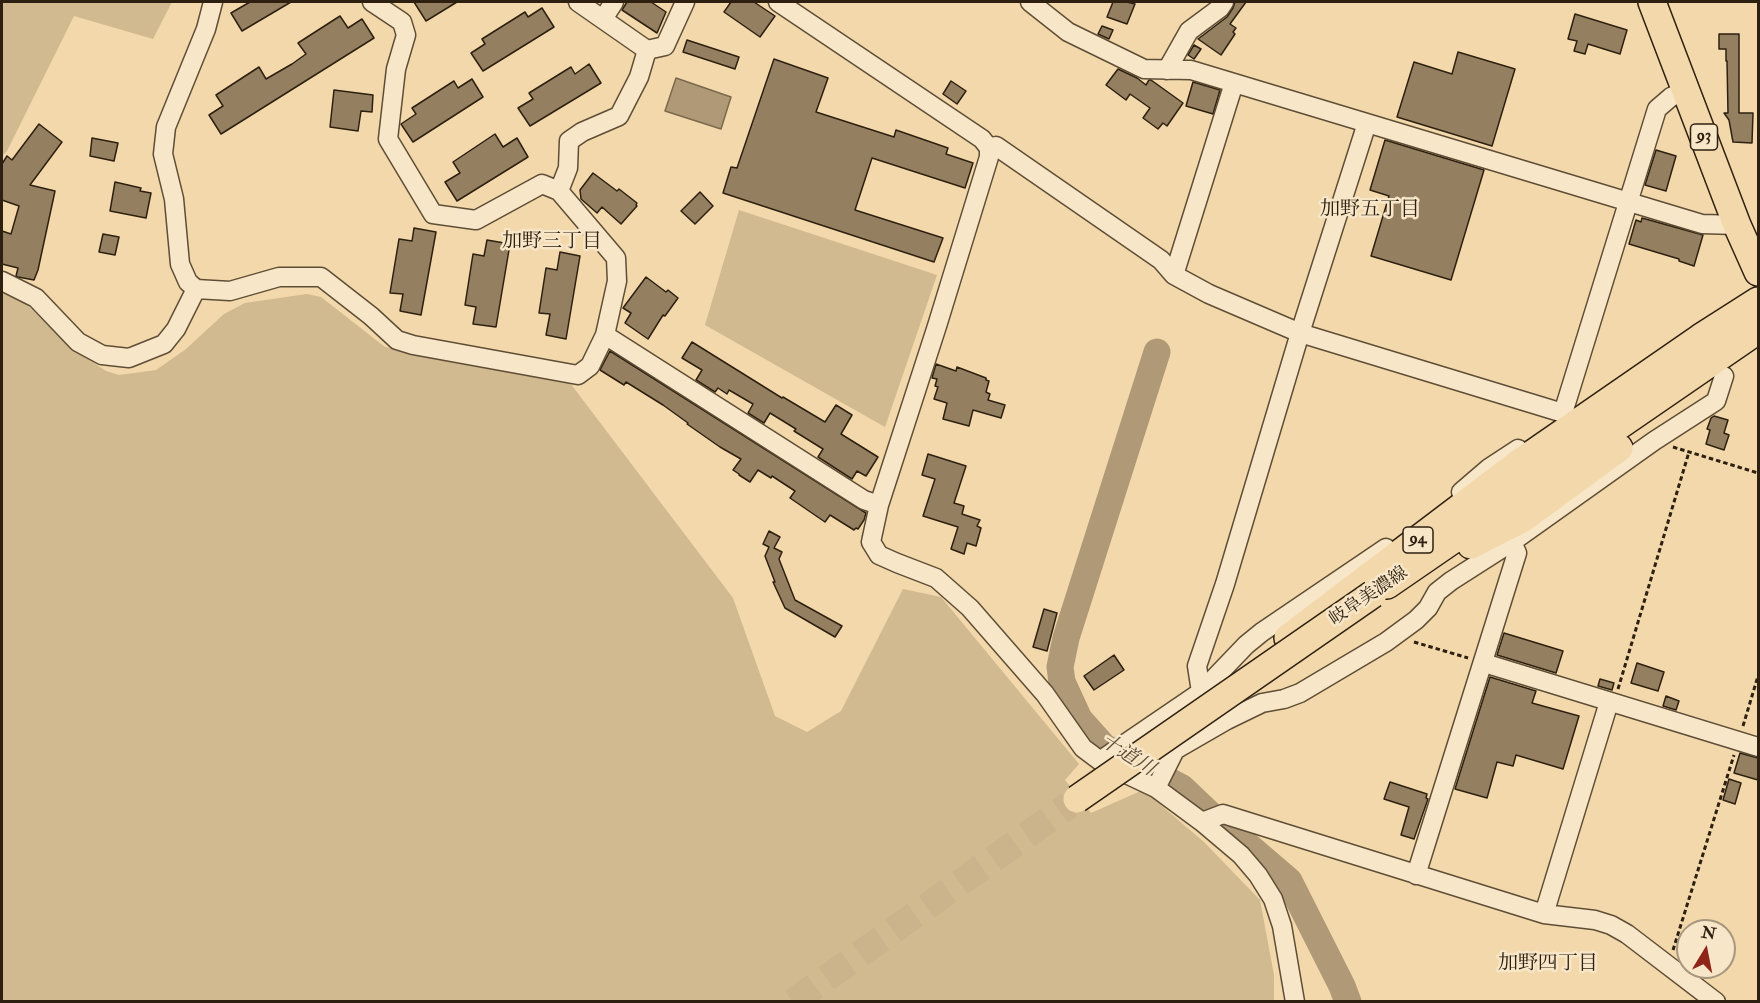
<!DOCTYPE html>
<meta charset="utf-8">
<style>
body{margin:0}
#map{position:relative;width:1760px;height:1003px;overflow:hidden;background:#f2d8aa;font-family:"IM FELL Double Pica",serif}
canvas{display:block}
.frame{position:absolute;inset:0;border:3px solid #2e2010;pointer-events:none}
.north{position:absolute;left:1676px;top:919px;width:60px;height:60px;box-sizing:border-box;background:#f7e6c8;border:2px solid #a7977e;border-radius:50%;rotate:10deg;font-size:16px;font-weight:700;line-height:24px;text-align:center;color:#2e2010}
.north::after{content:'';display:block;margin:auto;width:21px;height:27px;background:#8f2418;clip-path:polygon(50% 0,100% 100%,50% 72%,0 100%)}
</style>
<div id="map">
<canvas width="1760" height="1003"></canvas>
<div class="frame"></div>
<div class="north">N</div>
</div>
<script>
const ctx = document.querySelector('canvas').getContext('2d');
ctx.lineJoin = 'round';
function paint(path, color) { ctx.fillStyle = color; ctx.fill(path, 'evenodd'); }
function trace(path, color, width, dash) { ctx.strokeStyle = color; ctx.lineWidth = width; ctx.lineCap = dash ? 'butt' : 'round'; ctx.setLineDash(dash || []); ctx.stroke(path); }
function drawText(font, color, halo, rows, align = 'center') {
  ctx.font = font + ' "IM FELL Double Pica","Noto Serif JP",serif'; ctx.lineWidth = 5; ctx.setLineDash([]); ctx.textBaseline = 'middle'; ctx.strokeStyle = halo; ctx.fillStyle = color; for (const [text, x, y, turn = 0] of rows) {
    ctx.save(); ctx.translate(x, y); ctx.rotate((+turn || 0) * Math.PI / 180); ctx.textAlign = isNaN(turn) ? turn : align; if (halo) ctx.strokeText(text, 0, 0); ctx.fillText(text, 0, 0); ctx.restore();
  }
}
paint(new Path2D(`
 M2,2h170l-19,37 -79,-23 -67,135 -5,5z
 M739,210l198,65 -52,152 -180,-102z
 M2,292l18,6 51,50 35,23 13,4 37,-5 30,-21 38,-35 21,-11 62,-9 14,3 64,50 182,32 166,219 42,118 32,16 34,-21 62,-122 38,8 138,167 -14,16 26,33 52,-23 61,52 56,58 14,75v26h-1272z`), '#d1b990');
const water = new Path2D(`
 M676,78l55,19 -10,32 -56,-18z`);
paint(water, '#af9976');
trace(water, '#7b694d', 1.5);
trace(new Path2D(`
 M1157,352l-91,286 -6,29 2,15 17,37 25,28 78,41 39,37 5,2 63,54 53,105 6,16`), '#af9976', 27);
const building = new Path2D(`
 M250,2h41l-49,29 -11,-18z
 M414,2h43l-31,19z
 M627,2h24l15,10 -9,21 -35,-23z
 M731,2h23l21,14 -15,21 -36,-25z
 M1113,2h14l8,2 -8,20 -20,-7z
 M1235,2h11l-16,22 6,4 -3,4 2,2 -14,21 -23,-16 29,-22 6,-9z
 M542,8l12,19 -71,44 -12,-18 14,-9 -3,-5 43,-27 3,5z
 M1575,14l52,16 -7,24 -32,-10 -3,10 -11,-3 3,-10 -9,-2z
 M340,16l8,12 14,-9 12,19 -153,96 -12,-19 14,-9 -7,-11 43,-28 7,12 26,-15 14,-10 -8,-11z
 M1102,26l11,4 -4,9 -11,-5z
 M1719,34h20v79h14l-1,30 -19,-1 -4,-22 -5,-7h4l-1,-52h-1v-12h-7z
 M687,40l52,17 -4,12 -52,-17z
 M1194,45l7,4 -7,10 -6,-4z
 M1458,52l57,17 -23,77 -95,-29 17,-55 38,12z
 M774,59l54,19 -12,34 78,25 2,-7 52,18 -2,6 27,9 -8,25 -93,-30 -17,52 88,28 -9,24 -211,-69 8,-26 6,1z
 M589,64l12,19 -71,43 -12,-18 15,-9 -4,-6 42,-26 4,7z
 M1118,69l19,9 9,7 3,-5h2l32,23 -16,23 -4,-3 -5,6 -15,-11 7,-10 -20,-14 -4,6 -20,-15z
 M472,79l11,18 -70,45 -12,-18 15,-10 -4,-6 42,-27 4,7z
 M951,81l15,10 -9,13 -14,-10z
 M1193,82l27,8 -7,24 -27,-8z
 M334,90l39,5 -1,17 -11,-1 -3,20 -28,-4z
 M39,124l23,18 -32,43 25,6 -17,79 -4,10 -16,-3 -2,-1 2,-8 -16,-4v-33l9,3 8,-28 -17,-6v-36l5,-8 5,4z
 M495,134l8,13 14,-9 11,19 -71,44 -12,-19 15,-9 -7,-11z
 M92,138l26,5 -4,18 -24,-5z
 M1385,140l99,30 -33,110 -80,-24 18,-60 -19,-6z
 M1656,150l20,6 -10,35 -21,-6z
 M593,173l24,18 2,-2 18,14 -1,2 1,1 -16,18 -19,-17 -5,6 -16,-14 -1,-9z
 M115,182l26,6 -1,3 11,2 -5,25 -36,-7z
 M700,192l13,14 -18,18 -14,-13z
 M1642,218l61,17 -9,31 -15,-5v-2l-50,-15 7,-24 5,2z
 M414,228l22,4 -15,83 -21,-4 3,-17 -13,-1 9,-54 13,2z
 M103,234l16,3 -4,18 -16,-3z
 M487,240l23,4 -14,83 -23,-3 3,-17 -11,-2 8,-51 11,2z
 M560,252l20,4 -14,83 -20,-4 4,-21 -11,-1 7,-45 11,2z
 M646,277l20,15 2,-2 10,8 -13,18 -2,-1 -15,24 -23,-16 6,-10 -8,-5z
 M692,342l90,56 1,-1 42,25 11,-17 16,10 -11,19 37,23 -12,19 -9,-5 -5,8 -34,-22 5,-8 -29,-18 2,-2 -26,-16 -6,10 -16,-10 5,-9 -24,-14 -2,4 -9,-6 -3,4 -19,-12 6,-10 -20,-12z
 M610,351l256,162 -2,7 -6,9 -2,-1 -2,2 -24,-15 -5,7 -35,-24 5,-7 -23,-15 -1,2 -13,-8 -8,12 -11,-7v-1l-6,-4 8,-11 -21,-12 -33,-23 1,-1 -25,-18 -37,-23 -2,3 -24,-15z
 M936,364l20,7 1,-4 29,11v2l3,1 -3,11 4,2 -2,6 17,5 -4,13 -28,-8 -4,16 -26,-7 4,-16 -13,-4 4,-12 -3,-1 2,-7 -5,-1z
 M1714,416l14,4 -4,13 5,2 -5,15 -18,-6 4,-14 -3,-1 4,-11z
 M928,454l38,12 -12,37 10,3 -2,8 18,6 -3,6 4,2 -5,18 -9,-3 -3,11 -13,-5 7,-22 -35,-11 12,-37 -13,-4z
 M769,531l11,6 -6,11 8,4 -3,7 16,41 47,26 -7,11 -50,-29 -12,-26h2l-10,-26 4,-9 -6,-3z
 M1044,609l13,4 -10,38 -14,-4z
 M1504,633l59,18 -7,22 -59,-18z
 M1114,655l10,15 -30,20 -10,-14z
 M1637,663l27,9 -6,19 -27,-8z
 M1490,677l46,14 -4,12 47,13 -16,53 -47,-14 -3,11 -16,-4 -10,36 -32,-9z
 M1600,679l14,4 -2,7 -14,-4z
 M1666,696l13,5 -3,9 -13,-4z
 M1740,753l18,5v22l-24,-7z
 M1729,779l12,4 -6,21 -12,-4z
 M1390,782l37,12 -1,4 2,1 -14,40 -13,-4 8,-28 -25,-8z`);
paint(building, '#948060');
trace(building, '#2e2010', 1.5);
trace(new Path2D(`
 M793,1002l276,-197`), '#cbb38b', 27, [27, 14]);
const minor = new Path2D(`
 M213,2l-7,27 -40,98 -3,27 11,45 6,65 8,18 8,7 34,2 49,-14h42l50,39 26,24 16,5 165,30 12,-9 15,-31 12,-54 -1,-23 -57,-67 -17,-7 -66,36 -43,-6 -45,-75 8,-70 10,-34 -4,-13 -30,-20
 M578,2l69,48 18,-4 20,-44
 M778,2l204,137 7,9v9l-52,169 -58,179 -8,37 8,13 18,8 39,15 34,30 75,86 38,54 20,15 53,25 46,34 39,33 17,20 15,24 9,27 13,76
 M1030,2l38,30 76,37 47,1 511,154 35,1
 M603,19l11,-17
 M1167,70l22,-39 31,-23 4,-6
 M989,148l7,-2 165,114 13,15 35,19 91,39 263,80 3,4
 M559,191l9,-23 1,-27 13,-9 37,-16 20,-39 8,-27
 M1174,275l60,-192
 M2,281l34,17 42,44 24,13 27,3 35,-14 12,-15 20,-40
 M605,335l259,165 15,5
 M1563,413l94,-304 14,-12 15,-7
 M1461,492l28,-24 29,-19
 M1484,663l274,84
 M1201,692l-4,-26 28,-82 75,-251 67,-210
 M1175,750l52,-30 35,-17 22,-4 16,-6 86,-51 30,-22 12,-12 9,-16 14,-11 61,-39 142,-101 62,-40 8,-25
 M1103,763l4,-7 94,-64 45,-47 16,-13 124,-84
 M1156,788l19,-38 4,-12
 M1202,822l21,-8 321,100 51,6 16,5 16,9 89,68
 M1416,875l101,-322 -5,-11
 M1544,914l65,-212`);
const primary = new Path2D(`
 M1652,2l85,223 21,47
 M1471,545l51,-26 97,-71
 M1387,585l371,-255
 M1288,638l231,-175 181,-125 58,-37`);
trace(minor, '#5f4e36', 21);
trace(primary, '#2e2010', 30);
trace(new Path2D(`
 M1673,447l85,26
 M1414,642l54,16
 M1618,689l71,-237
 M1743,726l15,-50
 M1673,950l61,-195`), '#2e2010', 3, [4.5, 3]);
trace(minor, '#f7e6c8', 18);
trace(primary, '#f2d8aa', 27);
const primaryBridge = new Path2D(`
 M1077,799l296,-205`);
trace(primaryBridge, '#2e2010', 30, []);
trace(primaryBridge, '#f2d8aa', 27);
for (const [x, y, w] of [
 [1704,137,27],
 [1418,540,30]
]) { const box = new Path2D(); box.roundRect(x - w / 2, y - 13, w, 26, 4.5); ctx.fillStyle = '#f7e6c8'; ctx.fill(box); trace(box, '#2e2010', 1.5); }
drawText('bold 16px', '#2e2010', null, [
 ["93",1704,137],
 ["94",1418,540]
]);
drawText('18px', '#2e2010', '#f7e6c8', [
 ["岐阜美濃線",1369,597,-34]
]);
drawText('20px', '#2e2010', '#f7e6c8', [
 ["加野五丁目",1370,211],
 ["加野三丁目",552,243],
 ["加野四丁目",1548,965]
]);
drawText('italic 20px', '#5b4a34', '#f7e6c8', [
 ["十道川",1127,756,32]
]);
</script>
